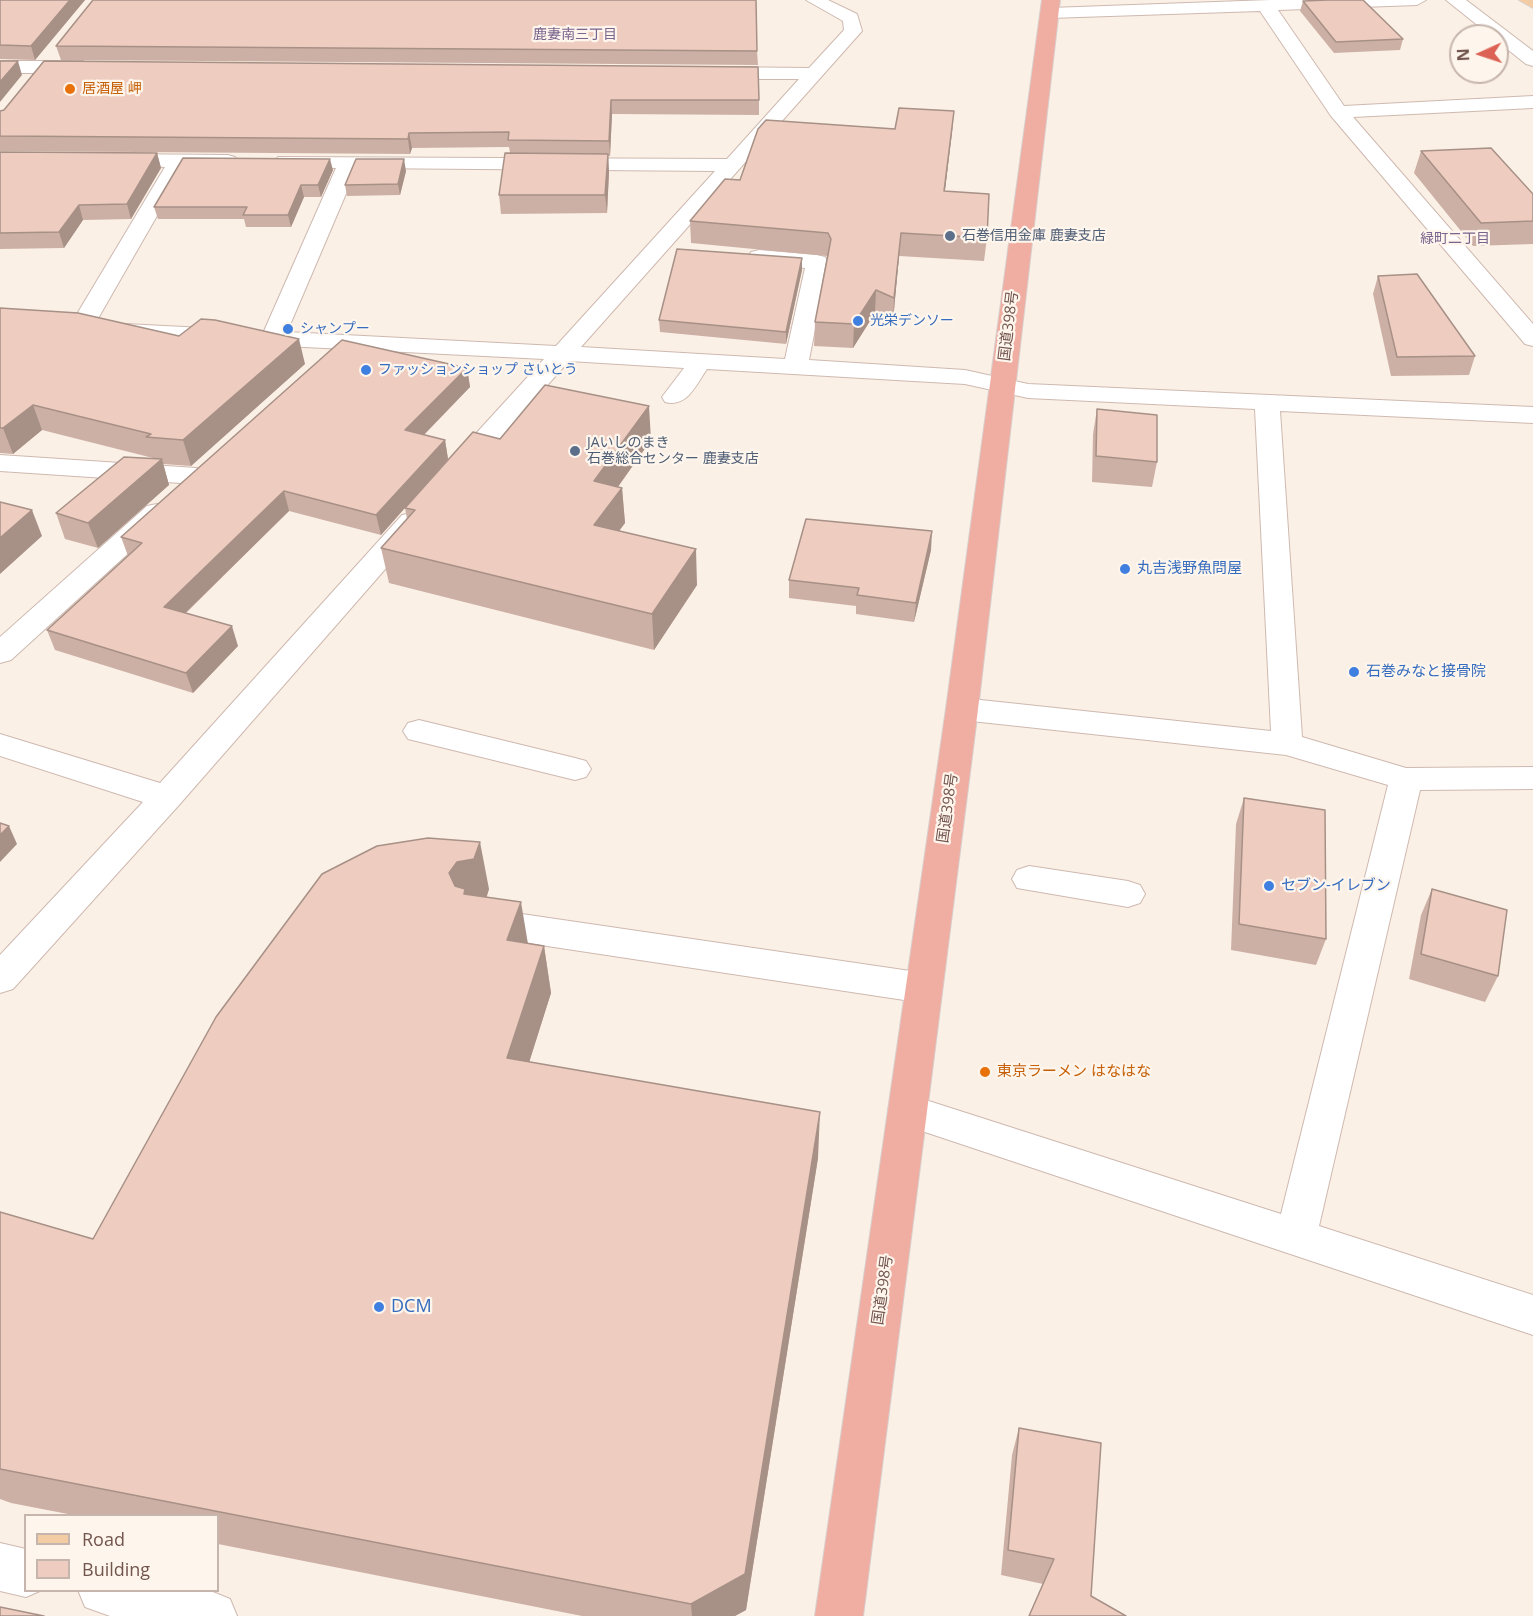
<!DOCTYPE html>
<meta charset="utf-8">
<style>
body{margin:0}
#map{position:relative;width:1533px;height:1616px;overflow:hidden;background:#fbf0e6;font-family:"Open Sans",sans-serif}
canvas{display:block}
.legend{position:absolute;left:24px;top:1514px;width:195px;height:78px;box-sizing:border-box;background:#fef5ec;border:2px solid #c6b5ac;margin:0;padding:8px 10px;list-style:none;font-size:18px;color:#72554d}
.legend li{display:flex;align-items:center;gap:12px;height:30px}
.legend b{width:30px;border:2px solid #c6b5ac}
.north{position:absolute;left:1449px;top:24px;width:60px;height:60px;box-sizing:border-box;background:#fef5ec;border:2px solid #c6b5ac;border-radius:50%;rotate:267deg;font-size:16px;font-weight:700;line-height:24px;text-align:center;color:#72554d}
.north::after{content:'';display:block;margin:auto;width:21px;height:27px;background:#db6255;clip-path:polygon(50% 0,100% 100%,50% 72%,0 100%)}
</style>
<div id="map">
<canvas width="1533" height="1616"></canvas>
<ul class="legend">
<li><b style="height:8px;background:#f4cca4"></b>Road</li>
<li><b style="height:16px;background:#eecdc0"></b>Building</li>
</ul>
<div class="north">N</div>
</div>
<script>
const ctx = document.querySelector('canvas').getContext('2d');
ctx.lineJoin = 'round';
function trace(path, color, width, dash) { ctx.strokeStyle = color; ctx.lineWidth = width; ctx.lineCap = dash ? 'butt' : 'round'; ctx.setLineDash(dash || []); ctx.stroke(path); }
function paint(path, color) { ctx.fillStyle = color; ctx.fill(path, 'evenodd'); }
function drawText(font, color, halo, rows, align = 'center') {
  ctx.font = font + ' "Open Sans","Noto Sans JP",sans-serif'; ctx.lineWidth = 4.5; ctx.setLineDash([]); ctx.textBaseline = 'middle'; ctx.strokeStyle = halo; ctx.fillStyle = color; for (const [text, x, y, turn = 0] of rows) {
    ctx.save(); ctx.translate(x, y); ctx.rotate((+turn || 0) * Math.PI / 180); ctx.textAlign = isNaN(turn) ? turn : align; if (halo) ctx.strokeText(text, 0, 0); ctx.fillText(text, 0, 0); ctx.restore();
  }
}
const minor = new Path2D(`
 M806,0h22l29,14 5,17 -281,316 204,12 20,-91 -54,-6 -3,-5 3,-5 8,-2 58,5 8,2 3,5 -19,98 156,10 63,14 505,23v16l-253,-12 22,326 104,31 127,-1v22l-113,1 -101,436 214,69v40l-626,-209 -14,-4 -5,-12 5,-12 14,-4 374,120 107,-429 -102,-30 -324,-35 -11,-4 -5,-7 5,-7 11,-4 309,33 -16,-322 -227,-11 -63,-14 -258,-15c-11,16 -20,39 -42,33l-3,-5 22,-29 -115,-7 -102,114 -9,2 -9,-2 -4,-6 4,-6 95,-104 -419,-21 -8,-2 -4,-5 4,-5 8,-2 139,7 72,-163 -51,-1 -7,-2 -3,-4 3,-4 449,2 72,-80h-85l-9,-6 9,-6 95,1 35,-38 -1,-9zM357,168l358,3 -159,175 -269,-14z
 M1270,0h156l-9,5 -139,5 66,96 189,-10v12l-180,9 180,207v22l-8,-2 -194,-228 -71,-105 -210,7 -9,-5 9,-5z
 M1446,0h20l67,51v15l-7,-2 -29,-23v-5h-6z
 M0,61h83l9,6 -9,6h-83z
 M114,154l114,1 7,2 3,4 -3,4 -50,2 -93,162 -4,5h-16l-4,-5 97,-162 -58,-3 -3,-4 3,-4z
 M0,455l196,13 9,2 4,6 -4,6 -9,2 -196,-13z
 M157,504l10,2 4,6 -4,6 -156,142 -11,3v-26l147,-131z
 M412,513l10,2 4,6 -4,6 -243,278 -166,184 -13,4v-38l143,-153 -143,-46v-22l160,49 242,-268z
 M419,720l156,38 11,3 5,8 -5,8 -11,3 -167,-41 -5,-8 5,-8z
 M1029,866l99,15 12,4 5,9 -5,9 -12,4 -111,-19 -5,-9 5,-9z
 M481,908l443,65 13,5 5,10 -5,10 -13,5 -443,-67 -12,-4 -6,-10 6,-10z
 M0,1543l26,6v41h16l-16,7 -26,-6z
 M78,1590h130l22,9 7,17h-127l-25,-9z`);
const major = new Path2D(`
 M1519,0h14v8z`);
const highway = new Path2D(`
 M1042,0h18l-82,709 -115,907h-48l131,-907z`);
trace(minor, '#ceb9b0', 2);
trace(major, '#d8cfcd', 2);
trace(highway, '#d8cfcd', 2);
paint(minor, '#fff');
paint(major, '#f4cca4');
paint(highway, '#f0ada2');
paint(new Path2D(`
 M0,0h85l-50,60 -35,-1z
 M1303,1l100,38 -3,11 -66,3 -34,-42z
 M56,46l701,5 1,14 -697,-5z
 M44,61l715,39v15l-147,-1 -2,42h-2l1,16 -2,41 -106,1 -2,-19 11,-42 -1,-6 -97,1 -2,6 -410,-3v-40l4,-1z
 M954,111l-9,80 42,47 -3,23 -85,-5 -6,65 -18,-8 -22,35 -39,-2 1,-24 12,-66 -136,-13 -1,-22 205,-92z
 M1421,151l112,43v50l-60,2 -59,-73z
 M0,152l157,1 4,15 -30,51 -48,1 -19,28 -64,1z
 M333,170l-12,27h-17l-13,30h-45l-2,-8h-86l-4,-12z
 M406,171l-6,24 -53,1 -2,-11z
 M802,258v12l-16,74 -126,-12 -1,-12z
 M1378,276l97,80 -6,19 -78,1 -18,-82z
 M0,308l305,56 -114,102 -28,-2 6,21 -71,63 -33,-9 -9,-26 97,-55 -111,-28 -29,24 -13,-1z
 M467,368l3,19 -46,48 21,5 3,19 52,-20 151,1 -33,47 4,1 3,35 -6,8 78,54 -43,65 -265,-67 -8,-35 26,-29 -2,-11 -24,27 -92,-24 -103,102 52,33 -45,47 -138,-43 -8,-20 81,-74 -7,-19z
 M1097,409l60,53 -5,25 -60,-5 1,-48z
 M931,550l-17,72 -58,-8v-8l-67,-8v-18z
 M1244,798l82,141 -10,26 -85,-15 5,-126z
 M489,889l-3,8 42,46 16,3 7,47 -22,69 289,96 -72,452 -11,6h-153l-364,-72v-29h-145l-62,-12 -11,-4v-287l93,27z
 M1432,889l66,87 -13,26 -76,-23 12,-64z
 M1019,1428l72,168 -48,-12 -42,-9 11,-120z`), '#cdb0a5');
paint(new Path2D(`
 M70,0h15l-50,60 -4,-14z
 M18,61l4,14 -22,27v-20z
 M611,100l1,14 -2,42 -1,-15z
 M954,111l-2,22 -10,81 2,-23z
 M409,133l3,15 -2,6 -2,-15z
 M157,153l4,15 -30,51 -4,-15z
 M608,154l1,18 -2,41 -2,-18z
 M330,159l3,11 -12,27 -3,-12z
 M404,159l2,12 -6,24 -2,-11z
 M301,185l3,12 -13,30 -3,-12z
 M79,205l4,15 -19,28 -5,-16z
 M901,233l-2,23 -6,65 1,-23z
 M802,258v12l-16,74v-12z
 M876,290l-1,23 -22,35 1,-24z
 M299,339l6,25 -114,102 -8,-26z
 M467,368l3,19 -61,63 -4,-20z
 M33,405l9,25 -29,24 -10,-26z
 M649,406l2,34 -54,76 -3,-35z
 M445,440l3,19 -67,76 -5,-20z
 M162,459l7,26 -71,63 -10,-25z
 M622,488l3,35 -28,37 -3,-35z
 M284,491l5,20 -118,116 -7,-20z
 M32,510l10,26 -42,38v-36z
 M932,531l-1,19 -17,72 2,-19z
 M696,549l1,36 -43,65 -2,-36z
 M232,626l6,20 -45,47 -7,-20z
 M9,826l8,18 -17,18v-27z
 M480,842l9,47 -14,48 -26,-64 8,-11z
 M521,902l8,48 -22,-10z
 M544,946l7,47 -35,111 -9,-46z
 M820,1112l-2,46 -72,452 -11,6h-43l-1,-12z`), '#a79086');
const building = new Path2D(`
 M0,0h70l-39,46 -31,-1z
 M93,0h663l1,51 -701,-5z
 M1328,0h35l40,39 -67,3 -33,-41z
 M0,61h18l-18,21z
 M44,61l714,6 1,33h-148l-2,41 -101,-1 1,-8 -100,1 -1,6 -408,-3v-25l4,-1z
 M899,108l55,3 -10,80 45,3 -2,44 -86,-5 -7,65 -18,-8 -22,34 -39,-2 16,-83 -3,-6 -138,-12 35,-42 15,1 18,-51 8,-9 129,9z
 M1491,148l42,46v27l-52,2 -60,-72z
 M0,152l157,1 -30,51 -48,1 -20,27 -59,1z
 M505,153l103,1 -3,41h-106z
 M183,158l147,1 -12,26h-17l-13,30h-45l4,-8h-93z
 M356,159h48l-6,25 -53,1z
 M677,249l125,9 -16,74 -127,-12z
 M1417,274l58,82 -78,1 -19,-81z
 M0,308l78,5 101,23 22,-17 14,1 84,19 -116,101 -37,-3 5,-3 -118,-29 -30,23h-3z
 M342,340l125,28 -62,62 40,10 -69,75 -92,-24 -120,116 68,19 -46,47 -139,-43 95,-87 -21,-6z
 M545,385l104,21 -55,75 28,7 -28,37 102,24 -44,65 -271,-66 34,-38 -10,-2 68,-76 27,7z
 M1097,409l60,6v47l-61,-6z
 M124,457l38,2 -74,64 -32,-10z
 M0,502l32,8 -32,28z
 M806,519l126,12 -16,72 -59,-8 2,-7 -70,-8z
 M1244,798l81,12 1,129 -87,-15z
 M0,823l9,3 -9,9z
 M428,838l52,4 -6,17 -17,3 -8,11 6,13 10,3 -1,5 57,8 -14,38 37,6 -37,112 313,54 -75,462 -54,30 -691,-135v-257l93,27 123,-222 106,-143 55,-28z
 M1432,889l75,21 -9,66 -77,-22z
 M1019,1428l82,15 -10,153 35,20h-97l25,-57 -46,-9z
 M0,1607l44,9h-44z`);
paint(building, '#eecdc0');
trace(building, '#a79086', 1.5);
for (const [x, y, r, color] of [
 [70,89,6,"#e8710a"],
 [950,236,6,"#5c6f8a"],
 [858,321,6,"#3f7fe0"],
 [288,329,6,"#3f7fe0"],
 [366,370,6,"#3f7fe0"],
 [575,451,6,"#5c6f8a"],
 [1125,569,6,"#3f7fe0"],
 [1354,672,6,"#3f7fe0"],
 [1269,886,6,"#3f7fe0"],
 [985,1072,6,"#e8710a"],
 [379,1307,6,"#3f7fe0"]
]) { const dot = new Path2D(); dot.arc(x, y, r, 0, 2 * Math.PI); ctx.fillStyle = color; ctx.fill(dot); trace(dot, '#fef5ec', 2); }
drawText('14px', '#7b658e', '#fef5ec', [
 ["鹿妻南三丁目",575,35],
 ["緑町二丁目",1455,239]
]);
drawText('14px', '#c56008', '#fef5ec', [
 ["居酒屋 岬",82,89]
], 'left');
drawText('14px', '#4e5e75', '#fef5ec', [
 ["石巻信用金庫 鹿妻支店",962,236],
 ["JAいしのまき",587,443],
 ["石巻総合センター 鹿妻支店",587,459]
], 'left');
drawText('14px', '#366cbe', '#fef5ec', [
 ["光栄デンソー",870,321],
 ["シャンプー",300,329],
 ["ファッションショップ さいとう",378,370]
], 'left');
drawText('15px', '#72554d', '#fef5ec', [
 ["国道398号",1009,326,-83],
 ["国道398号",948,808,-82],
 ["国道398号",883,1290,-82]
]);
drawText('15px', '#366cbe', '#fef5ec', [
 ["丸吉浅野魚問屋",1137,569],
 ["石巻みなと接骨院",1366,672],
 ["セブン-イレブン",1281,886]
], 'left');
drawText('15px', '#c56008', '#fef5ec', [
 ["東京ラーメン はなはな",997,1072]
], 'left');
drawText('18px', '#366cbe', '#fef5ec', [
 ["DCM",391,1307]
], 'left');
</script>
